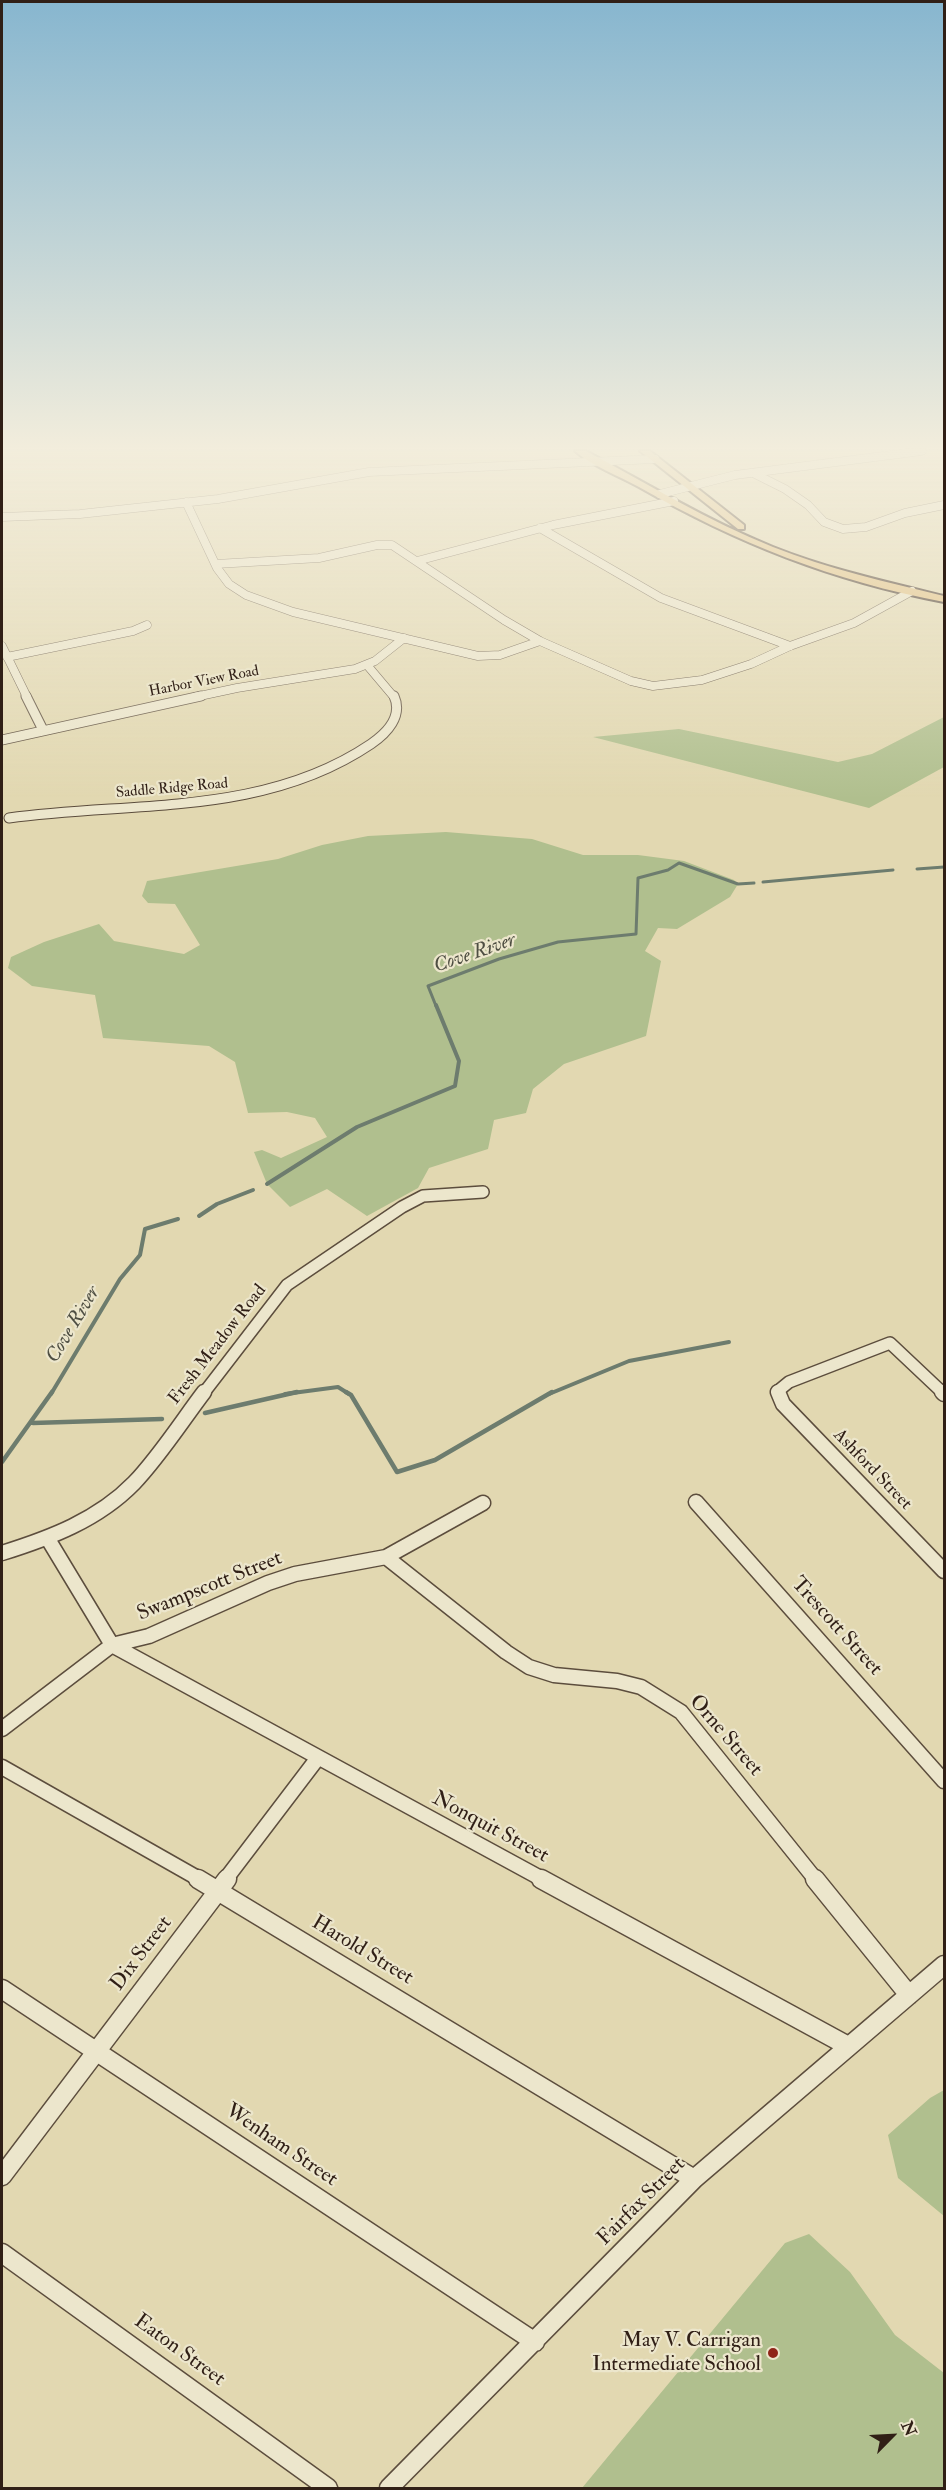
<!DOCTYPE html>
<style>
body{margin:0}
#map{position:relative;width:946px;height:2490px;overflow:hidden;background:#e2d8b1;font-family:"IM FELL Double Pica",serif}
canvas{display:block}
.frame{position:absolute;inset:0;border:3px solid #301f16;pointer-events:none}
.north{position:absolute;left:862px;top:2406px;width:60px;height:60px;-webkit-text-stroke:4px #ece6cc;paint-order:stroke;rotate:66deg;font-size:16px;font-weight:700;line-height:24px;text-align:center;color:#301f16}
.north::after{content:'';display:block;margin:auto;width:21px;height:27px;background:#301f16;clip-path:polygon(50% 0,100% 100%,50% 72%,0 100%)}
</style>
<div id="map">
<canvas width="946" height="2490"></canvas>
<div class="frame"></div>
<div class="north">N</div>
</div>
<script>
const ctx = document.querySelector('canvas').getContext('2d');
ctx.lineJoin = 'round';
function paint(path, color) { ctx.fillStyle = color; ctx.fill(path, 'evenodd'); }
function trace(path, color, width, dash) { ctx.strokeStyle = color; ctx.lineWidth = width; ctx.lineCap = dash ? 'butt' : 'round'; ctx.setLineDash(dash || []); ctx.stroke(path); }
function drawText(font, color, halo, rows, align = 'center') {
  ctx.font = font + ' "IM FELL Double Pica",serif'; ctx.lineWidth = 4.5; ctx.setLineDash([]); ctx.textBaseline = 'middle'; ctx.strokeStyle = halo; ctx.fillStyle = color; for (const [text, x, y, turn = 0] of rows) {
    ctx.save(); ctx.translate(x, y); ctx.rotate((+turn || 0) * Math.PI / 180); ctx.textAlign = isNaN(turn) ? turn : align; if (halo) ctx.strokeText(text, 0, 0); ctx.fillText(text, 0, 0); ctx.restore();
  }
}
paint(new Path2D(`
 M944,717v50l-75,41 -276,-71 86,-8 159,33 34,-8z
 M446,832l86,7 51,16h55l46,6 50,19 4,4 -8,13 -53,32 -19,-1 -13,23 16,10 -15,75 -82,28 -31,25 -7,24 -32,7 -6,29 -59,19 -11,20 -51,28 -40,-27 -37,18 -23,-23 -13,-32 8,-2 19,8 46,-21 -12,-19 -28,-6 -39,1 -13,-51 -26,-16 -106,-8 -8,-43 -63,-9 -24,-18 3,-11 33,-15 55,-18 15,17 70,13 16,-9 -25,-41 -27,-1 -6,-7 5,-15 131,-22 44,-14 46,-9z
 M944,2090v126l-46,-38 -10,-43 42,-37z
 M809,2234l41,38 45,63 49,38v115h-362l203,-245z`), '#b0bf8e');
trace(new Path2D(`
 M917,869l27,-2
 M763,882l130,-12
 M436,1006l-8,-20 71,-27 59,-17 78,-8 2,-56 30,-8 11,-7 59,21 16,-1`), '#6d7c6e', 3);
trace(new Path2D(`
 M267,1184l90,-57 98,-41 4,-25 -23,-56
 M199,1216l18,-12 36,-14
 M51,1394l69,-115 20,-24 5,-26 33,-10
 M285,1394l53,-7 11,7
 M549,1394l80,-33 100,-19`), '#6d7c6e', 4);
trace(new Path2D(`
 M346,1392l5,3 46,77 38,-12 117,-68
 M205,1413l92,-21
 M33,1423l129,-4
 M2,1462l50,-70`), '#6d7c6e', 4.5);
const minorFar4 = new Path2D(`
 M753,473l32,16 23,16 16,17 19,7 23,-2 39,-14 39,-8
 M660,494l75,-19 187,-24
 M186,502l31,66 12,16 17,11 47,17 185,44 22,-1 40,-14
 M2,517l78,-3 138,-15 151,-27 286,-13
 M540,528l121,70 129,48
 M417,561l136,-36 121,-24
 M216,564l103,-6 58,-13h15l112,75 36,21 91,40 22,5 49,-6 49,-16 39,-18 64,-23 58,-32
 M2,646l25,51
 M7,657l126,-26 14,-6
 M367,665l27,32
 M195,697l42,-9 118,-19 20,-8 29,-23`);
const minorFar3 = new Path2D(`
 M26,696l17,34
 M2,740l199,-44
 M9,818c123,-17 254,-1 362,-74 16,-11 32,-28 23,-48`);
const minorFar2 = new Path2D(`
 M203,1394l84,-109 115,-78 21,-11 60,-4
 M779,1394l-1,-3 11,-9 101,-39 54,51`);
const minorFar1 = new Path2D(`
 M778,1392l5,12 161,167
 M942,1392l2,2
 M696,1502l248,279
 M48,1539l64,106 432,235
 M2,1553c48,-15 96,-33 132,-70 25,-26 48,-62 70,-91
 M386,1557l120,95 23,15 25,8 63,6 24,6 40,25 135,168
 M2,1729l110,-84 37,-9 119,-53 27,-9 91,-17 97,-54
 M2,1767l199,113
 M225,1880l92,-121`);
const minor = new Path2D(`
 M198,1879l496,300
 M541,1879l307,167
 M815,1879l94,116
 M2,1989l533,353
 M2,2176l225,-297
 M2,2253l326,235
 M389,2488l305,-309 250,-214`);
const highway = new Path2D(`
 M575,451h11c62,33 122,70 187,96 55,22 114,35 171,49v6c-111,-21 -207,-59 -305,-115 -20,-11 -47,-21 -64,-36z
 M640,451h10l94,74v4h-6z`);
trace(minorFar4, '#5c4d3d', 9);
trace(minorFar3, '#5c4d3d', 11);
trace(minorFar2, '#5c4d3d', 14);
trace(minorFar1, '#5c4d3d', 17);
trace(minor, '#5c4d3d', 21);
trace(highway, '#301f16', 4);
trace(minorFar4, '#ece6cc', 8);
trace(minorFar3, '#ece6cc', 9);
trace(minorFar2, '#ece6cc', 11);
trace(minorFar1, '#ece6cc', 14);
trace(minor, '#ece6cc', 18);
paint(highway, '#e1bc78');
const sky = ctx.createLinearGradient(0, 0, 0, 799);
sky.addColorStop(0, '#87b6cf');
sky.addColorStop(0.56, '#f2eddc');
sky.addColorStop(1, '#f2eddc00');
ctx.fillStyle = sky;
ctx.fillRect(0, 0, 946, 799);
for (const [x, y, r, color] of [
 [773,2353,6,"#8f2418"]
]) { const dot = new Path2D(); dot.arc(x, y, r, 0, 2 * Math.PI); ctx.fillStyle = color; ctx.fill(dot); trace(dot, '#ece6cc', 2); }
drawText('15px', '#301f16', '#ece6cc', [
 ["Harbor View Road",204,682,-11],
 ["Saddle Ridge Road",172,789,-5]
]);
drawText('18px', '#301f16', '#ece6cc', [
 ["Fresh Meadow Road",218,1345,-52],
 ["Ashford Street",872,1470,46]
]);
drawText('italic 20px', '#4e4e42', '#ece6cc', [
 ["Cove River",475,954,-19],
 ["Cove River",74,1325,-59]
]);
drawText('21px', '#301f16', '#ece6cc', [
 ["Swampscott Street",210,1587,-22],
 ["Trescott Street",836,1627,48],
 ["Orne Street",725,1736,49],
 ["Nonquit Street",490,1828,28],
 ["Harold Street",362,1951,31],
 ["Dix Street",142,1954,-53],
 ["Wenham Street",281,2146,34],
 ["Fairfax Street",642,2202,-45],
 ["Eaton Street",179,2351,36]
]);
drawText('21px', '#301f16', '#ece6cc', [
 ["May V. Carrigan",761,2341],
 ["Intermediate School",761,2365]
], 'right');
</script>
